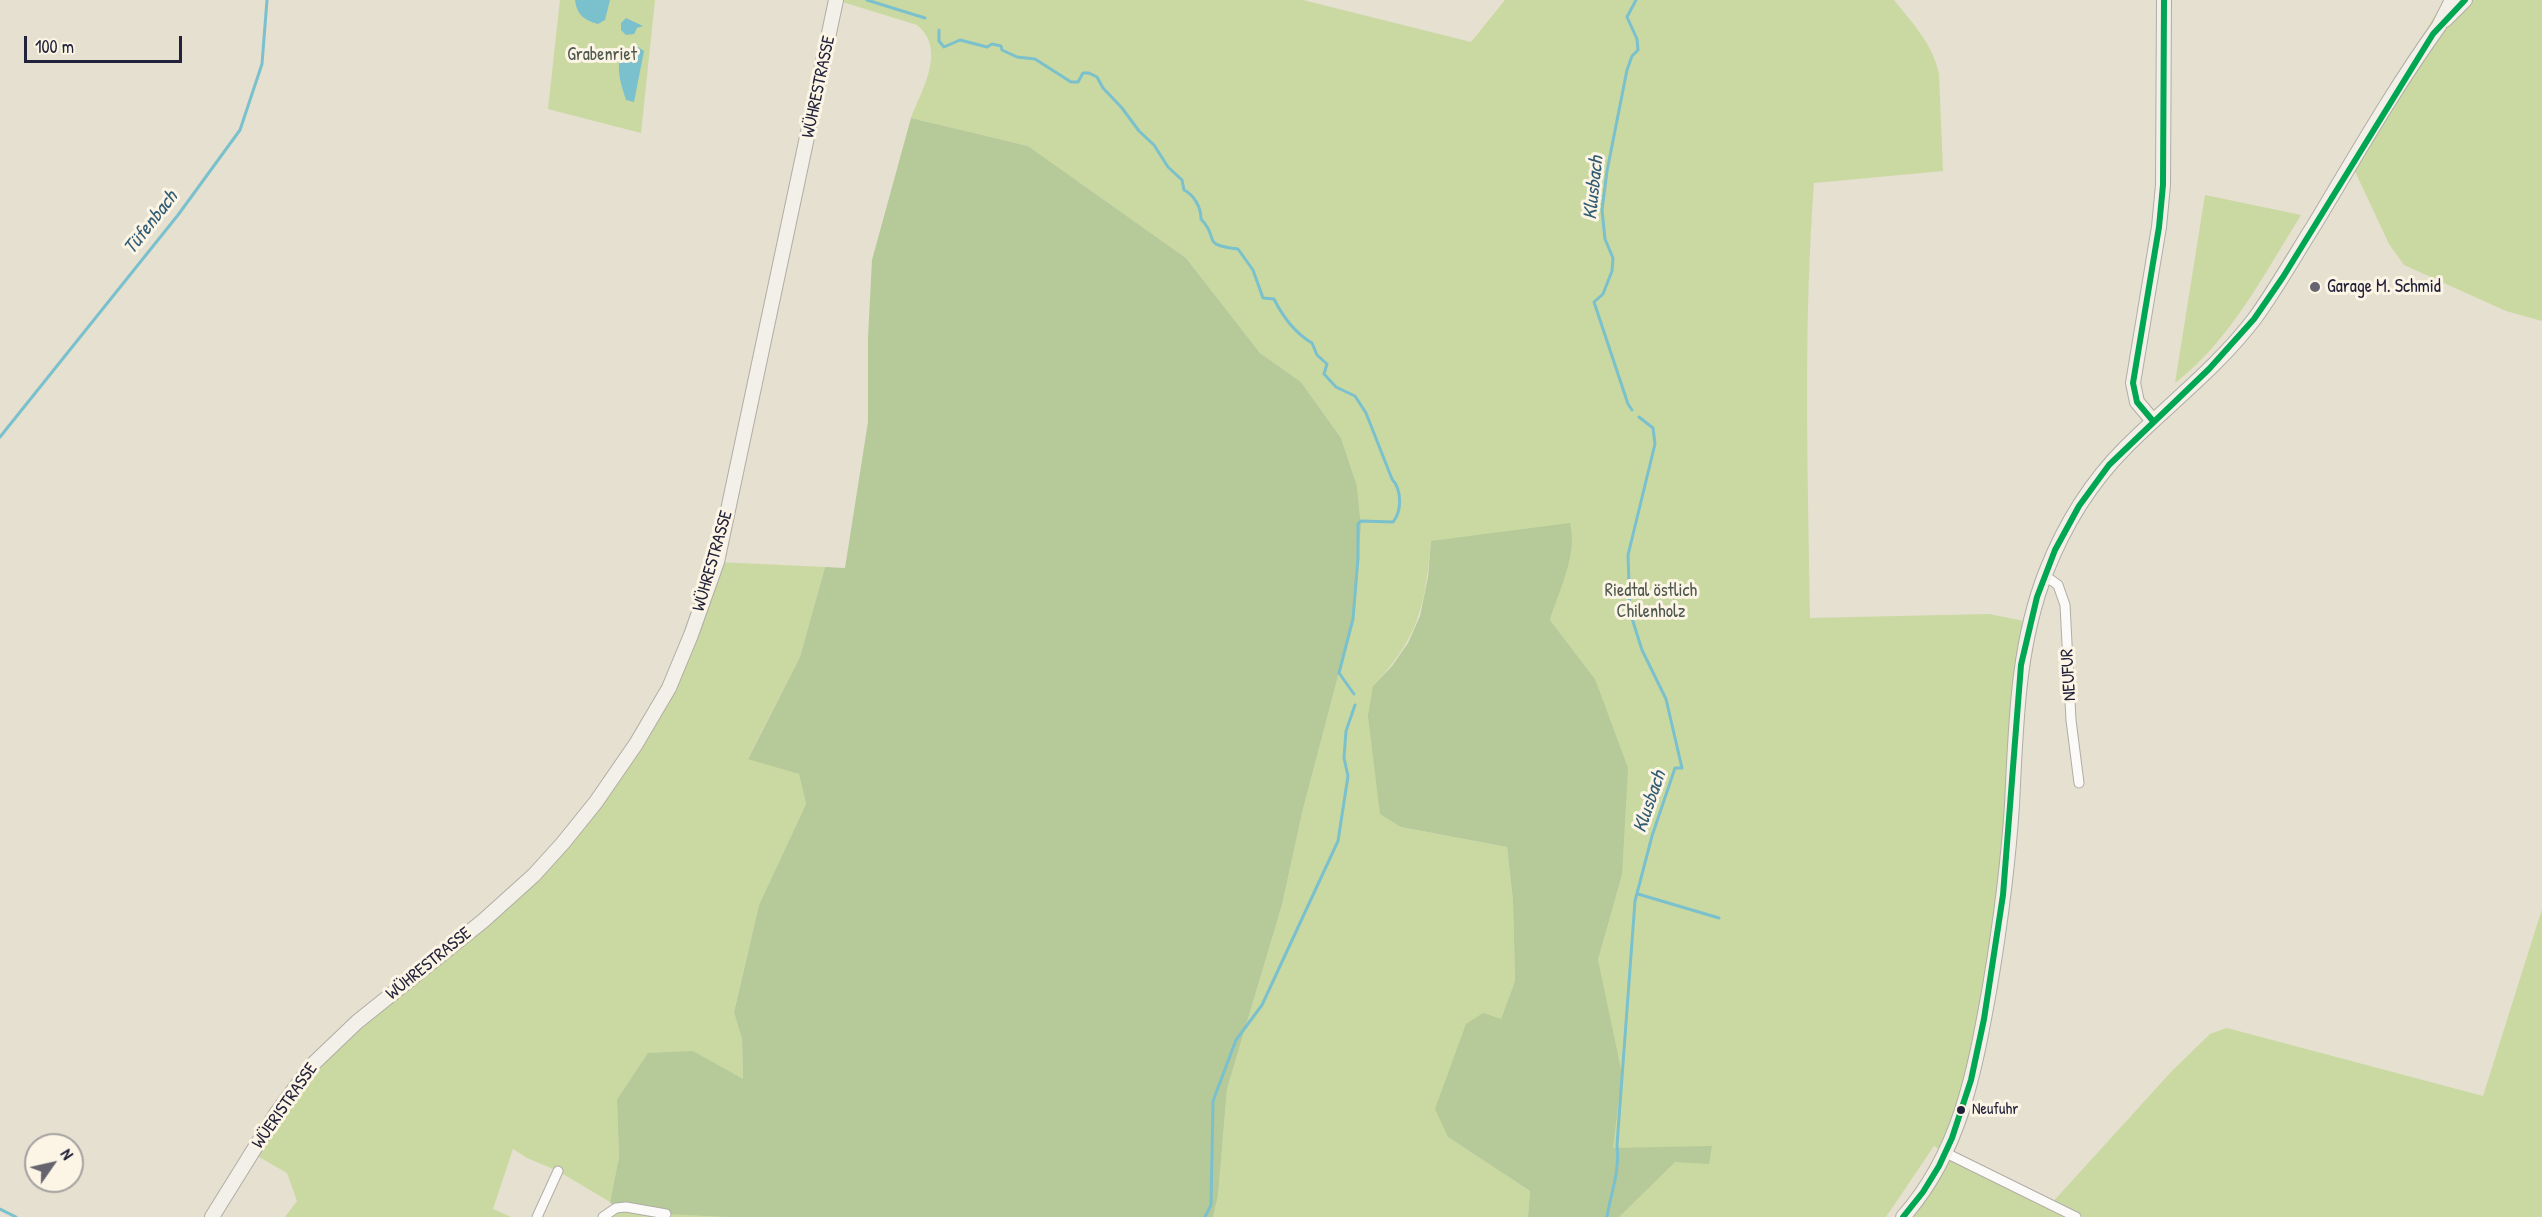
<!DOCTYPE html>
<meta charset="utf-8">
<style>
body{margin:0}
#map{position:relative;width:2542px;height:1217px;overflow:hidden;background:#e5e0cf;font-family:"Patrick Hand",sans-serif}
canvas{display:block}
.north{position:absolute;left:24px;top:1133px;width:60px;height:60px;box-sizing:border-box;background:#fcf5e5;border:2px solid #a5a1a1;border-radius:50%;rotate:56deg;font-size:16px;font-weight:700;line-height:24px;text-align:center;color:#22223b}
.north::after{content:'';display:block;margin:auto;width:21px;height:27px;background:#66646f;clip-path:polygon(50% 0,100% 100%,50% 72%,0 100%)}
.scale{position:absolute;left:24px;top:36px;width:158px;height:27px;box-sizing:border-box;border:3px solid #22223b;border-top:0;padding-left:8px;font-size:18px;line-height:21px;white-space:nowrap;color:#22223b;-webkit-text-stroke:4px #fcf5e5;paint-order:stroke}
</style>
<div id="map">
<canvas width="2542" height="1217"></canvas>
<div class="north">N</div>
<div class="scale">100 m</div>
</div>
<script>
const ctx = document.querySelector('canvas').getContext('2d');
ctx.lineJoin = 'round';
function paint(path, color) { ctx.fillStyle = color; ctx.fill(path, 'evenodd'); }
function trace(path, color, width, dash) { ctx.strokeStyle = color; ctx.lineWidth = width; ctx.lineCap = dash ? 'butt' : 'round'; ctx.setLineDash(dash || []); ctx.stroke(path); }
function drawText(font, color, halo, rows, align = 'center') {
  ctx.font = font + ' "Patrick Hand",sans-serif'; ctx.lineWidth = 6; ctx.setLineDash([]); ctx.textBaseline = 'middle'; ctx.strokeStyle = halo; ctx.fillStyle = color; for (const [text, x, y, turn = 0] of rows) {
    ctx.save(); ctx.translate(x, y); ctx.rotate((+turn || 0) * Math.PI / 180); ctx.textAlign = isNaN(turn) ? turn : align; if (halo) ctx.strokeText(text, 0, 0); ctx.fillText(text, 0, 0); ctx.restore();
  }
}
paint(new Path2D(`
 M560,0h95l-14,133 -93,-24z
 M836,0h467l168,42 34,-42h389c19,24 39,44 45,74l4,97 -129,12c-11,145 -6,290 -4,435l179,-4 40,8 -33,327 -50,204 104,52 121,-133 39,-38 17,-6 256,68 59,-187v308h-639l42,-64 -11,-7 -48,71h-279l-9,-257 24,-85 -27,-196 -45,-59 21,-69 -140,-10c-6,66 -12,96 -58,145l28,141 106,20 6,54 2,80 -14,38 -53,118 82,54 -2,26h-315l5,-21 9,-107 55,-184 20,-92 51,-194 8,-92 -4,-41 -16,-48 -40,-56 -41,-29 -74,-95 -158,-112 -117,-28c11,-28 36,-69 6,-93z
 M2444,0h98v321l-36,-10 -102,-46 -15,-21 -37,-79 5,-19z
 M2205,195l96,20c-37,59 -70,125 -126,168z
 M717,562l108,5 -25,90 -52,101 51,16 7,30 -47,101 -25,106 8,28 1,41 -50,-29 -76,49 2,57 -9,45 -52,-31 -31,-13 -14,-9 -20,60 18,8h-226l12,-16 -10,-28 -35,-20 60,-88 251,-222 106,-155z
 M616,1208l109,8 4,1h-126z`), '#cad9a1');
paint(new Path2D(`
 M911,118l117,28 158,112 74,95 41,29 40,56 16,48 4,41 -8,92 -51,194 -20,92 -55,184 -9,107 -5,21h-484l-63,-3 -50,-6 -6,-6 9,-45 -2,-57 31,-47 45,-2 50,28 -1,-40 -8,-27 25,-107 47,-101 -7,-30 -51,-15 52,-102 25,-90 20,1 23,-146v-84l4,-78z
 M1570,523c8,31 -11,67 -20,97l45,59 33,89 -6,107 -24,85 24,114 -9,74 99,-2 -3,18 -34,-2 -56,55h-91l2,-26 -82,-54 -13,-28 31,-85 17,-11 18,6 14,-38 -2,-80 -6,-54 -106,-20 -21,-13 -12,-98 5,-30 19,-20 16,-23 12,-27 8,-39 3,-36z`), '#b5c999');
paint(new Path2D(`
 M575,0h35l-5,20 -7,4c-14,-4 -21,-9 -23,-24z
 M626,18l17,8 -6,2 -3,6 -8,1 -5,-5v-7z
 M638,47l6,4 -10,51 -8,-2c-5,-16 -11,-32 -4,-48h9z`), '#7bc0cd');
trace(new Path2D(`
 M867,0l58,18
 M939,30v11l5,6 16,-7 27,7 5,-3 9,2 1,4 15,7 18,2 36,23h7l5,-9h6l8,4 6,11 19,20 17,23 15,14 14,22 14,13 2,10c10,5 17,17 17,29 20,21 -2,25 37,30l15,21 10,28 11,1c9,18 21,34 38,44l5,12 10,9 -3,10 12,13 19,9 11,17 26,66c10,11 10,32 1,43l-32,-1 -3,3v34l-5,61 -14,54 15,21
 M1632,410l-4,-6 -34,-102 9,-8 9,-23 1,-13 -8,-19 -3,-29 5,-39 20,-101 5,-14 6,-6 -1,-11 -10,-22 9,-17
 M0,437l178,-222 62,-85 22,-66 5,-64
 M1638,894l81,24
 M0,1209l16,8
 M1205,1217l6,-12 2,-104 23,-61 26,-35 76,-164 10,-65 -4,-18 2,-27 9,-26
 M1607,1217c4,-26 13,-44 10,-72l18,-244 17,-65 23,-68h7l-16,-69 -24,-49 -12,-38 -2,-57 27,-111 -2,-16 -14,-11`), '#7bc0cd', 3);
const street = new Path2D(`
 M2044,575l14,10 7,20 6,115 8,63
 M1946,1153l130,64
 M537,1217l21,-46
 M603,1217l13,-9 10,-1 40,7`);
const secondary = new Path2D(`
 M2445,20l20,-20
 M2153,421l-16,-19 -4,-19 26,-156 4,-42 1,-185
 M212,1217l64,-103 36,-49 45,-43 126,-101 51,-46 29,-32 33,-41 40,-58 33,-56 22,-53 26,-73 119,-562
 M1903,1217c58,-65 72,-148 87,-231 10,-60 18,-120 22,-181 4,-79 5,-159 34,-233 18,-46 45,-90 80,-125 43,-43 92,-80 129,-129 21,-29 39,-61 58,-91 41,-68 80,-137 126,-201l13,-26`);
trace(street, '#b0ada5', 11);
trace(secondary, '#b0ada5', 16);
trace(street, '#fbfaf8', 9);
trace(secondary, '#f3f0e9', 14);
trace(new Path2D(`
 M2153,421l-16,-19 -4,-19 26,-156 4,-42 1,-185
 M1903,1217l20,-25 16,-26 13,-28 19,-58 13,-61 19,-124 18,-230 16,-68 18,-47 24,-44 30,-41 100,-96 45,-50 29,-42 150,-243 32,-34`), '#00a651', 6);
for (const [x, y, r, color] of [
 [2315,287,6,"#66646f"],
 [1961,1110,5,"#22223b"]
]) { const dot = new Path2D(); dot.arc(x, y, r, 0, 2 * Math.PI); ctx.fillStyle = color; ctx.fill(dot); trace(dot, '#fcf5e5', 2); }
drawText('16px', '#22223b', '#fcf5e5', [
 ["Neufuhr",1972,1110]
], 'left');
drawText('18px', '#4e574e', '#fcf5e5', [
 ["Grabenriet",602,55],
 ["Riedtal östlich",1651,591],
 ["Chilenholz",1651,612]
]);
drawText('18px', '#22223b', '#fcf5e5', [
 ["WÜHRESTRASSE",819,87,-78],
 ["WÜHRESTRASSE",713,561,-74],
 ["NEUFUR",2069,675,-93],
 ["WÜHRESTRASSE",429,964,-39],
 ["WÜERISTRASSE",285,1106,-55]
]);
drawText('18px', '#22223b', '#fcf5e5', [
 ["Garage M. Schmid",2327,287]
], 'left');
drawText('italic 20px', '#335c75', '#fcf5e5', [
 ["Klusbach",1594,188,-84],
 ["Tüfenbach",151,223,-52],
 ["Klusbach",1650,802,-71]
]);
</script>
